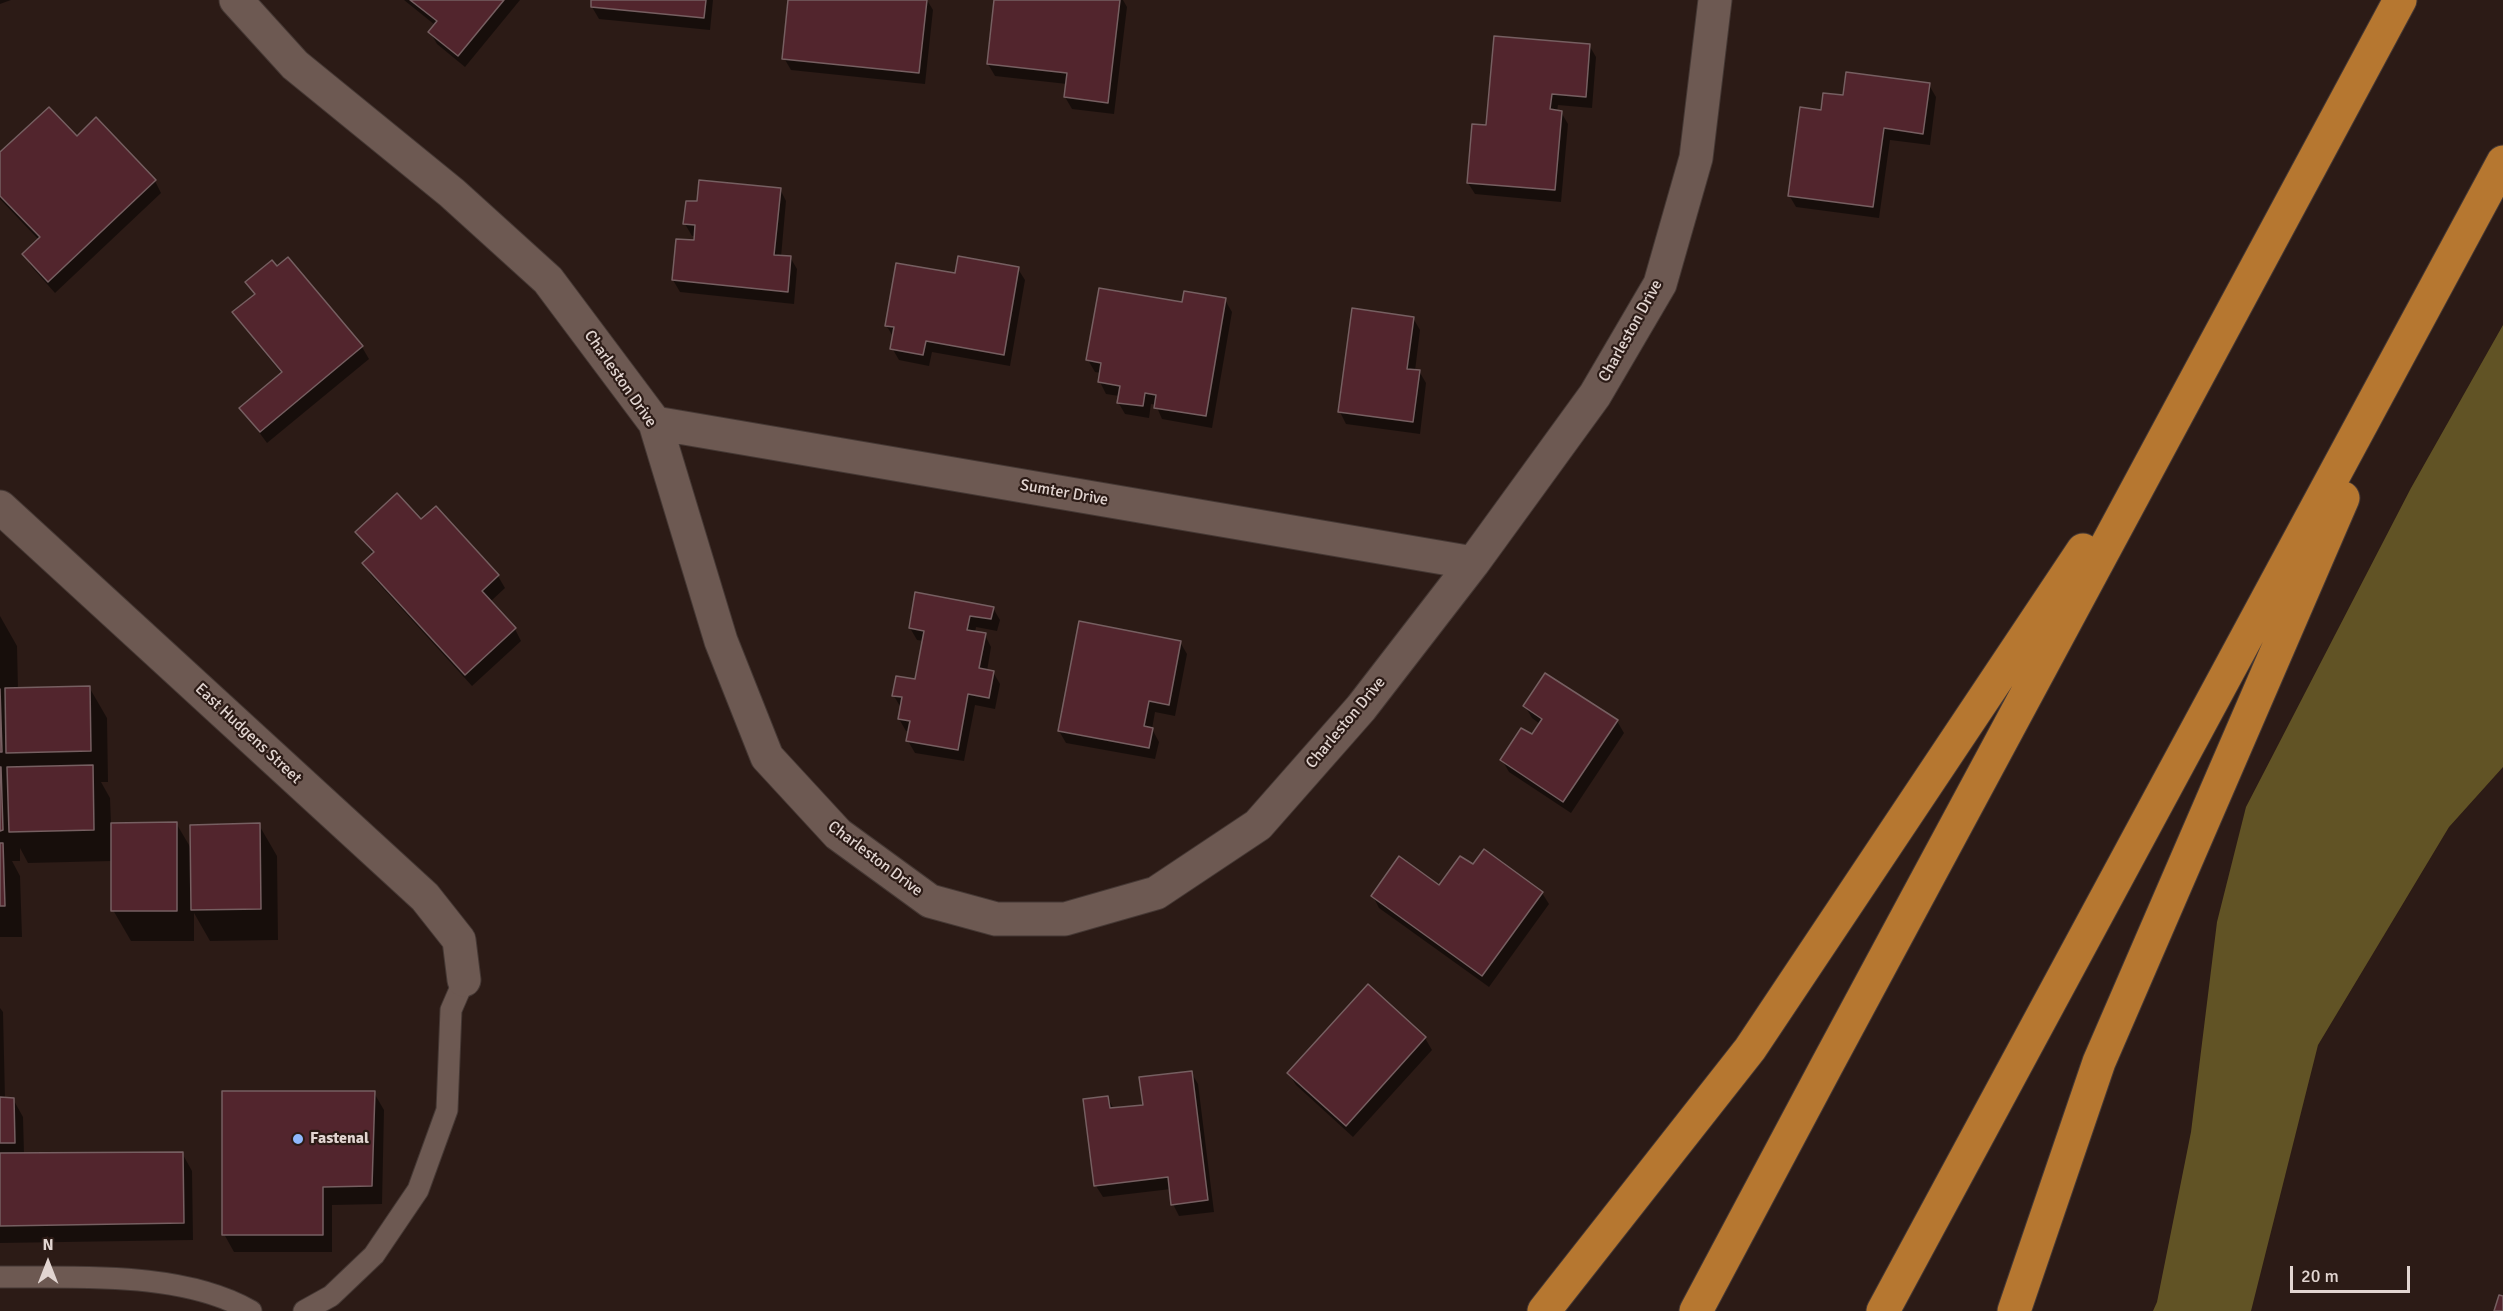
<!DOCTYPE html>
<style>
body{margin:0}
#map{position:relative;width:2503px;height:1311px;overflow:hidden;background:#2c1b16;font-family:Signika,sans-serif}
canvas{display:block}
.north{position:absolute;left:18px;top:1233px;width:60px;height:60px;-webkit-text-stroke:4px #2c1b16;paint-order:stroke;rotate:0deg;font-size:16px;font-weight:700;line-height:24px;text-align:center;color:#e2d5d1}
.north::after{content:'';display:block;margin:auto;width:21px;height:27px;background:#e2d5d1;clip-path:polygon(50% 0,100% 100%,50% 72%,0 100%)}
.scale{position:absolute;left:2290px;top:1266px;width:120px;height:27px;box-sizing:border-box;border:3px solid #e2d5d1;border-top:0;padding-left:8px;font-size:18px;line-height:21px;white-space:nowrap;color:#e2d5d1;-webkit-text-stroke:4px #2c1b16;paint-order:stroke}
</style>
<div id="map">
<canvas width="2503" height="1311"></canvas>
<div class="north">N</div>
<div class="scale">20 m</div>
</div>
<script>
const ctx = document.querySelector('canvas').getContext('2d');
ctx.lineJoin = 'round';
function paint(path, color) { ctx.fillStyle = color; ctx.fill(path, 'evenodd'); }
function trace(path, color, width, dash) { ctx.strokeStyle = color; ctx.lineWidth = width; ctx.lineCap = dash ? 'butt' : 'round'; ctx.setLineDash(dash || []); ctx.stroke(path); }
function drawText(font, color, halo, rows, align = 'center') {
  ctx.font = font + ' Signika,sans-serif'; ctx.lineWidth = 4.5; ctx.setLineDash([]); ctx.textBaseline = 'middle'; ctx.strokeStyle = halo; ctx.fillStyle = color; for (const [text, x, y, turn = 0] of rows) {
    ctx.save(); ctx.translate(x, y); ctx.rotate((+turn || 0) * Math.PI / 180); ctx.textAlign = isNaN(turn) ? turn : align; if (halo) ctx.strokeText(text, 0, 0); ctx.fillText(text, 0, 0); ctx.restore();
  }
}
paint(new Path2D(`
 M2503,325v442l-54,60 -131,218 -67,266h-98l4,-9 34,-170 26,-210 29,-115 165,-319z`), '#615325');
paint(new Path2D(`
 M0,0h11l-11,4z
 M404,0h116l-55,67 -28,-23 -7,-12 5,-7z
 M593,0h120l-3,30 -111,-11 -7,-12z
 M789,0h138l6,10 -8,74 -134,-14 -7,-12z
 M1007,0h116l4,7 -13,107 -42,-5 -7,-12 2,-13 -72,-8 -7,-12z
 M1589,45l7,12 -4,51 -34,-3 -1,7h4l7,12 -7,78 -86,-8 -7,-11 20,-56z
 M1929,85l7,12 -6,48 -40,-5 -11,78 -83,-11 -7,-12 33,-83 23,-15z
 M77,138l78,43 6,12 -106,100 -24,-27 -7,-12 15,-14 -39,-41v-44z
 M780,189l6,12 -5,56h9l7,12 -3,35 -114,-12 -7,-12 22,-38 1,-6h-4l-7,-12 13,-21z
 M1018,269l7,11 -15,86 -78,-14 -3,14 -30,-6 -7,-12 2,-10 -8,-13z
 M247,282l115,65 7,12 -102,84 -26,-35 41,-34 -41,-50 -7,-11 21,-18z
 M1225,300l7,12 -20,116 -50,-9 -6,-14 -5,-1 -2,14 -24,-4 -7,-12 1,-6 -13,-2 -6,-12 1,-9 -6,-1 -7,-12 96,-57z
 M1413,318l7,12 -5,41h4l7,12 -6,51 -74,-10 -6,-12z
 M421,521l77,55 7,12 -15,14 25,27 6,12 -49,45 -101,-111 -7,-12 9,-9 -16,-22z
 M993,608l7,12 -3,11 -21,-4 -1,6 10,2 6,12 -4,24 6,1 7,12 -5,25 -20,-4 -11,56 -49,-8 -7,-12 2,-10h-4l-7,-12 2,-11 -7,-12 22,-15 8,-40 -7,-1 -7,-12z
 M0,616l17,30 1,43 71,-2 18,31 1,64h-7l9,16 1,26 65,-1 16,27 67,-25 18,31 1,84 -68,1 -16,-28v28h-63l-18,-31 -1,-49 -84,2 -8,-15v13h-8l8,15 2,61h-22z
 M1180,642l7,12 -12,62 -20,-4 -3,17 7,13 -4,17 -89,-16 -7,-12z
 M1525,706l92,15 7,12 -53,80 -62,-41 -7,-12 30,-24 8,-12 -8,-6z
 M1473,866l69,27 7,11 -60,83 -110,-79 -6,-12 66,-9z
 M0,1008l3,4 2,87h8l10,18 1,37 158,-1 10,18 1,69 -193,3z
 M1425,1038l7,12 -79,87 -57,-52 -7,-11z
 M1191,1072l7,12 16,128 -35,4 -6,-12 -2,-15 -68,8 -7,-11 11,-89 7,12 31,-3z
 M374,1093l10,17 -2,94 -50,1v47h-98l-10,-18z`), '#0007');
const building = new Path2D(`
 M410,0h94l-46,56 -30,-24 9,-11z
 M591,0h115l-2,18 -113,-11z
 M788,0h139l-8,73 -137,-14z
 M994,0h126l-12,103 -44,-6 3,-24 -80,-9z
 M1494,36l96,8 -4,53 -34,-3 -2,15 12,2 -7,79 -88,-7 5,-59 14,1z
 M1846,72l84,11 -7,51 -39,-6 -11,79 -85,-11 12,-89 21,3 2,-17 20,2z
 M49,107l28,29 19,-19 60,63 -108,102 -26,-28 18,-17 -40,-41v-44z
 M699,180l82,8 -7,67 17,1 -3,36 -116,-12 4,-41 18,1 1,-15 -12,-1 3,-23h11z
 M958,256l61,11 -15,88 -78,-14 -3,14 -33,-6 4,-22 -9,-1 11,-63 59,10z
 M288,257l75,89 -103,86 -21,-24 43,-36 -50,-60 23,-18 -10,-12 27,-22 5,6z
 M1099,288l83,14 2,-11 42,7 -20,118 -52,-8 2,-13 -11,-2 -2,13 -26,-3 3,-17 -22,-4 3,-19 -15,-3z
 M1352,308l62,9 -7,52 13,1 -7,52 -75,-10z
 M397,493l24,26 15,-13 63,69 -17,16 34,37 -51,47 -103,-112 12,-11 -19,-20z
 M915,592l79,15 -3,12 -21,-3 -3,14 19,3 -7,35 15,3 -5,27 -21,-4 -10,56 -52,-9 4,-20 -12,-2 4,-22 -10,-1 4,-20 19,3 9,-48 -15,-3z
 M1079,621l102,20 -12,64 -20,-4 -5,25 9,2 -4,20 -91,-17z
 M1545,673l73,47 -55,82 -63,-42 21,-32 11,6 10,-15 -19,-13z
 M90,686l1,65 -85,2 -1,-65z
 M0,689l2,63h-2z
 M93,765l1,65 -85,2 -2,-65z
 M0,767h1l2,63 -3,1z
 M177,822v89h-66v-88z
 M260,823l1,86 -70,1 -1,-85z
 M0,843h3l2,63h-5z
 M1484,849l59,43 -61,84 -111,-80 28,-40 40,29 21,-29 13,8z
 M1368,984l58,53 -80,89 -59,-53z
 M1192,1071l16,129 -37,5 -3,-28 -74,9 -11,-87 25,-3 2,12 33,-3 -4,-28z
 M222,1091h153l-3,95 -49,1v48h-101z
 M0,1097l14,1 1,45h-15z
 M183,1152l1,71 -184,3v-73z
 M2499,1295l4,1v15h-9z`);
paint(building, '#52252d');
trace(building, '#765f61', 1.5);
const lane = new Path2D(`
 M0,1277c78,1 182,-6 251,34
 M304,1311l27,-15 43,-41 44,-65 29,-80 4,-100 13,-30`);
const street = new Path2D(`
 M236,0l59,65 157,128 96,87 107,143 66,218 46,116 71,77 92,67 66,18h69l91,-26 102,-68 103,-117 112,-145 122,-168 65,-111 36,-126 19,-158
 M655,423l818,140
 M0,507l425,390 34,43 5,40`);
const highway = new Path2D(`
 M1544,1311l206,-262 333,-499
 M1696,1311l131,-246 573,-1065
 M1883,1311l620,-1149
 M2014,1311l85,-249 244,-564`);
trace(lane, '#453834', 23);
trace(street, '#453834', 35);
trace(highway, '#453834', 35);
trace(lane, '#6d5952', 21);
trace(street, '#6d5952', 33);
trace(highway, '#b67730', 33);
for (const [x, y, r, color] of [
 [298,1139,6,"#8fb8fd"]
]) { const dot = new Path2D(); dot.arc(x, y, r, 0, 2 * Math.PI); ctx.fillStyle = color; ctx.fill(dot); trace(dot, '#2c1b16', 2); }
drawText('16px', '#e2d5d1', '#2c1b16', [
 ["Charleston Drive",1631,331,-61],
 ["Charleston Drive",620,379,55],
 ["Sumter Drive",1064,493,10],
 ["Charleston Drive",1346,723,-50],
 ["East Hudgens Street",248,734,43],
 ["Charleston Drive",875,859,37]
]);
drawText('bold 16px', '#e2d5d1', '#2c1b16', [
 ["Fastenal",310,1139]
], 'left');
</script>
